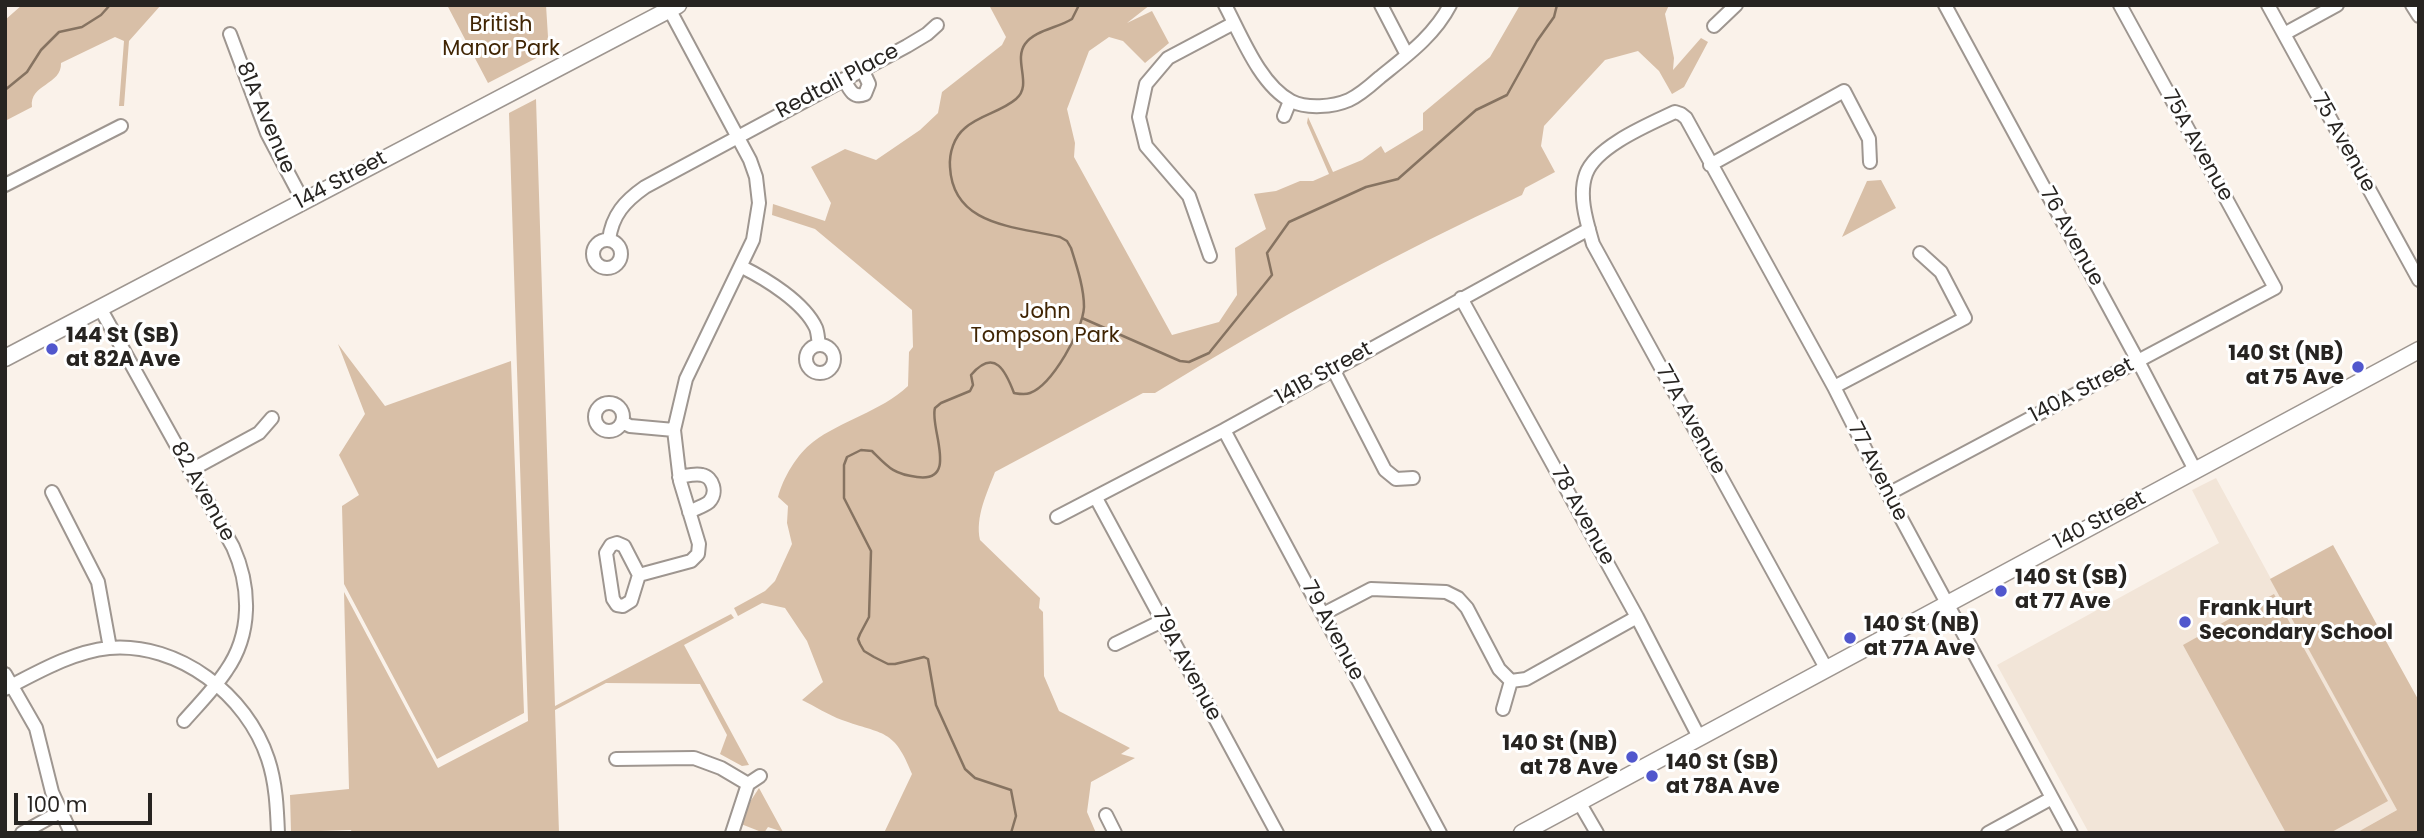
<!DOCTYPE html>
<style>
body{margin:0}
#map{position:relative;width:2424px;height:838px;overflow:hidden;background:#faf2ea;font-family:Poppins,sans-serif}
canvas{display:block}
.frame{position:absolute;inset:0;border:7px solid #272421;pointer-events:none}
.scale{position:absolute;left:14px;top:793px;width:138px;height:32px;box-sizing:border-box;border:4px solid #272421;border-top:0;padding-left:9px;font-size:21px;line-height:24px;white-space:nowrap;color:#272421;-webkit-text-stroke:5px #fff;paint-order:stroke}
</style>
<div id="map">
<canvas width="2424" height="838"></canvas>
<div class="frame"></div>
<div class="scale">100 m</div>
</div>
<script>
const context = document.querySelector('canvas').getContext('2d');
context.lineJoin = 'round';
function fillPath(path, color) {
  context.fillStyle = color;
  context.fill(path, 'evenodd');
}
function trace(path, color, width, dash) {
  context.strokeStyle = color;
  context.lineWidth = width;
  context.lineCap = dash ? 'butt' : 'round';
  context.setLineDash(dash || []);
  context.stroke(path);
}
function label(font, color, halo, rows, align = 'center') {
  context.font = font + ' Poppins,sans-serif';
  context.lineWidth = 6;
  context.setLineDash([]);
  context.textBaseline = 'middle';
  context.strokeStyle = halo;
  context.fillStyle = color;
  for (const [text, x, y, turn = 0] of rows) {
    context.save();
    context.translate(x, y);
    context.rotate((+turn || 0) * Math.PI / 180);
    context.textAlign = isNaN(turn) ? turn : align;
    if (halo) context.strokeText(text, 0, 0);
    context.fillText(text, 0, 0);
    context.restore();
  }
}
fillPath(new Path2D(`
 M2216 478 2397 810 2356 833H2089L1997 665 2219 543 2192 490Z`), '#f2e5d8');
fillPath(new Path2D(`
 M22 5H161L129 41 124 106H119L124 41 115 37 61 63C62 85 29 84 32 107L5 121V20Z
 M447 5H546L548 37 554 49 488 83Z
 M989 5H1150L1127 23 1152 11 1169 43 1145 63 1123 41 1109 37 1089 51 1067 109 1075 143 1074 157 1172 335 1219 322 1237 295 1235 248 1266 229 1254 194 1276 191 1300 181H1313L1329 174 1307 123 1308 117 1333 172 1362 160 1381 146 1385 153 1423 130V113L1490 57 1520 5H1669L1665 14 1674 58 1673 70 1701 38 1708 42 1684 87 1672 94 1659 71 1638 51 1605 60 1544 126 1541 146 1555 172 1525 188 1522 195C1396 253 1273 320 1155 393H1143L995 472C987 493 975 517 980 540L1040 598 1039 608 1043 612 1044 676 1059 711 1130 748 1121 754 1135 758 1091 782 1087 812 1096 833H884L912 774C894 728 883 735 842 720 828 715 815 706 802 700L823 682 807 641 785 608 762 603 738 616 734 608 765 591 775 581 792 544 787 523 788 506 778 497C783 478 797 454 813 442 842 420 880 412 908 386L909 352 913 347 912 310 815 229 772 215 773 204 825 221 831 203 811 167 845 149 876 160 920 130 938 113 942 92 1002 45 1006 37Z
 M536 99 555 706 731 614 734 618 684 645 749 765 742 766 720 754 727 735 700 684 606 683 555 710 559 833H352L351 830 291 832 290 795 349 789 344 592 438 768 528 721 509 113Z
 M1881 180 1896 208 1842 237 1867 181Z
 M338 344 385 406 511 361 524 713 437 759 344 584 342 506 359 495 339 455 365 414Z
 M2333 545 2419 701V833H2356L2397 810 2270 579Z
 M2274 594 2388 801 2330 833H2286L2183 645Z
 M759 788 783 832 768 827 764 833 741 824 748 805Z`), '#d8bfa7');
trace(new Path2D(`
 M5 90 27 72 41 50 59 32 82 27 101 15 110 5
 M1082 318 1180 361 1189 362 1209 353 1272 275 1267 253 1289 222 1366 187 1398 179 1476 110 1507 95 1537 41 1554 17 1557 5
 M1011 833 1016 816 1011 790 975 778 965 769 936 705 928 659 924 657 895 664H888L874 657 864 651 860 644 858 639 860 634 869 617 871 551 844 498V465L847 457 861 450 872 451C888 467 893 474 917 477 960 483 929 427 935 408L941 403 970 391 973 385 971 375C995 347 1006 372 1014 393 1020 394 1025 395 1030 393 1052 385 1083 330 1084 307 1084 288 1077 267 1071 248L1067 241 1060 237C1014 226 953 226 950 167 949 153 954 137 965 128 979 115 1001 112 1016 99 1033 85 1013 61 1025 44 1035 30 1058 28 1072 19L1079 5`), '#867361', 2.5);
const minor = new Path2D(`
 M1225 5C1241 35 1260 85 1291 101 1307 109 1333 107 1349 100 1360 95 1370 86 1379 78 1406 56 1434 36 1450 5
 M1381 5 1407 55
 M1945 5 2138 361 2195 470
 M2268 5 2419 280
 M2412 5 2419 16
 M1714 26 1736 5
 M230 34 267 133 303 201
 M2284 34 2337 5
 M844 79C849 89 853 99 865 94L869 84 862 69
 M1284 116 1290 101
 M1710 165 1844 91 1869 139 1870 162
 M5 185 121 126
 M593 254a14 14 0 1 1 28 0a14 14 0 1 1-28 0Z
 M609 240C612 215 625 201 645 187L907 46 927 34 937 25
 M1210 256 1189 196 1146 146 1139 117 1146 84 1168 58 1234 23
 M742 267C766 279 804 302 816 328 818 333 818 340 819 345
 M1461 298 1637 617 1699 737
 M100 308 233 547C251 587 252 634 226 671 214 689 198 705 184 721
 M806 359a14 14 0 1 1 28 0a14 14 0 1 1-28 0Z
 M1333 369 1385 470 1396 479 1413 478
 M1834 387 1965 318 1941 272 1920 253
 M595 417a14 14 0 1 1 28 0a14 14 0 1 1-28 0Z
 M622 422 630 426 674 430
 M1224 430 1440 833
 M191 470 259 433 272 418
 M679 477C686 476 695 473 702 475 713 477 718 493 709 502 704 506 695 509 689 512
 M52 492 98 582 110 648
 M1888 494 2275 288 2120 5
 M1096 498 1277 833
 M1057 517 1224 430 1589 229
 M617 543 624 546 639 575 631 601 623 606 617 605 613 599 606 553 611 545Z
 M639 575 691 561 698 554 699 544 680 481 674 430 686 379 753 240 759 203 756 177 750 160 667 5
 M1323 614 1371 589 1446 592 1458 598 1467 608 1499 669 1511 681 1526 679 1637 617
 M1115 644 1162 621
 M1826 668 1593 244C1587 223 1578 196 1586 174 1596 146 1650 124 1675 112L1681 114 1686 118 1834 387 1888 494 2071 833
 M5 674 36 728 52 792 71 833
 M5 689C38 672 72 652 109 648 179 642 247 695 268 759 276 783 277 808 278 833
 M1503 709 1511 681
 M616 759 694 758 721 768 748 784
 M1579 802 1597 833
 M1106 815 1115 833
 M22 833 60 812
 M732 833 748 784 760 776
 M1988 833 2052 798`);
const major = new Path2D(`
 M5 358 678 5
 M1522 833 2419 350`);
trace(minor, '#9e9690', 16);
trace(major, '#9e9690', 19);
trace(minor, '#fff', 12);
trace(major, '#fff', 16);
for (const [x, y, r, color] of [
 [52,349,7,"#5157cd"],
 [2358,367,7,"#5157cd"],
 [2001,591,7,"#5157cd"],
 [2185,622,7,"#5157cd"],
 [1850,638,7,"#5157cd"],
 [1632,757,7,"#5157cd"],
 [1652,776,7,"#5157cd"]
]) {
  const dot = new Path2D();
  dot.arc(x, y, r, 0, 2 * Math.PI);
  context.fillStyle = color;
  context.fill(dot);
  trace(dot, '#fff', 2.5);
}
label('21px', '#402504', '#fff', [
 ["British",501,26],
 ["Manor Park",501,50],
 ["John",1045,313],
 ["Tompson Park",1045,337]
]);
label('21px', '#272421', '#fff', [
 ["Redtail Place",838,82,-28],
 ["81A Avenue",265,118,67],
 ["75 Avenue",2343,143,61],
 ["75A Avenue",2197,146,61],
 ["144 Street",341,181,-28],
 ["76 Avenue",2071,237,61],
 ["141B Street",1324,374,-29],
 ["140A Street",2082,391,-28],
 ["77A Avenue",1690,420,61],
 ["77 Avenue",1877,472,63],
 ["82 Avenue",202,492,61],
 ["78 Avenue",1582,516,61],
 ["140 Street",2100,521,-28],
 ["79 Avenue",1332,631,62],
 ["79A Avenue",1186,665,62]
]);
label('bold 21px', '#272421', '#fff', [
 ["144 St (SB)",66,337],
 ["at 82A Ave",66,361],
 ["140 St (NB)",2344,355,"right"],
 ["at 75 Ave",2344,379,"right"],
 ["140 St (SB)",2015,579],
 ["at 77 Ave",2015,603],
 ["Frank Hurt",2199,610],
 ["Secondary School",2199,634],
 ["140 St (NB)",1864,626],
 ["at 77A Ave",1864,650],
 ["140 St (NB)",1618,745,"right"],
 ["at 78 Ave",1618,769,"right"],
 ["140 St (SB)",1666,764],
 ["at 78A Ave",1666,788]
], 'left');
</script>
